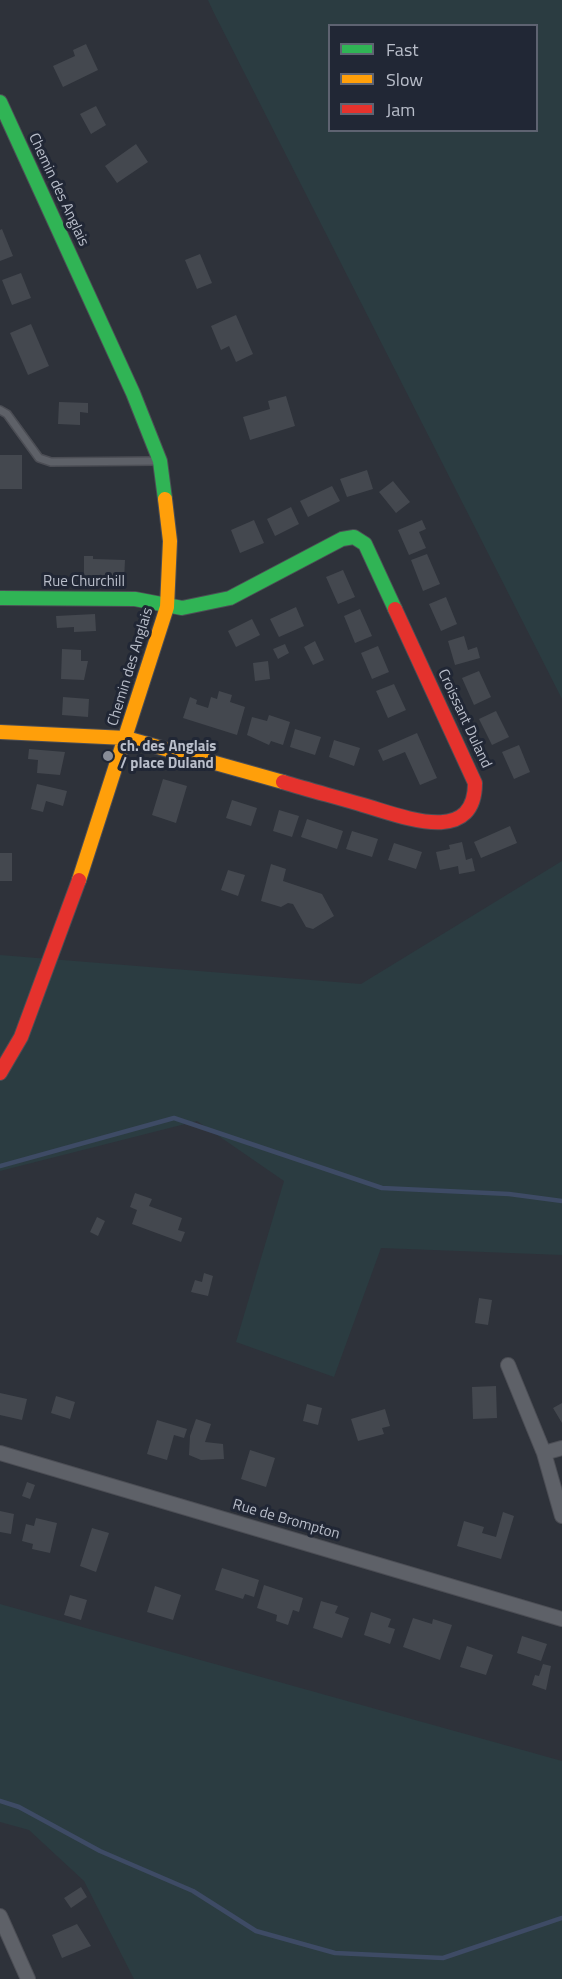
<!DOCTYPE html>
<style>
body{margin:0}
#map{position:relative;width:562px;height:1979px;overflow:hidden;background:#2e323a;font-family:"Titillium Web",sans-serif}
canvas{display:block}
.legend{position:absolute;left:328px;top:24px;width:210px;height:108px;box-sizing:border-box;background:#212735;border:2px solid #5e6371;margin:0;padding:8px 10px;list-style:none;font-size:18px;color:#b9beca}
.legend li{display:flex;align-items:center;gap:12px;height:30px}
.legend b{width:30px;border:2px solid #5e6371}
</style>
<div id="map">
<canvas width="562" height="1979"></canvas>
<ul class="legend">
<li><b style="height:8px;background:#30b455"></b>Fast</li>
<li><b style="height:8px;background:#ff9f0a"></b>Slow</li>
<li><b style="height:8px;background:#e5322d"></b>Jam</li>
</ul>
</div>
<script>
const context = document.querySelector('canvas').getContext('2d');
context.lineJoin = 'round';
function fillPath(path, color) {
  context.fillStyle = color;
  context.fill(path, 'evenodd');
}
function trace(path, color, width, dash) {
  context.strokeStyle = color;
  context.lineWidth = width;
  context.lineCap = dash ? 'butt' : 'round';
  context.setLineDash(dash || []);
  context.stroke(path);
}
function label(font, color, halo, rows, align = 'center') {
  context.font = font + ' "Titillium Web",sans-serif';
  context.lineWidth = 6;
  context.setLineDash([]);
  context.textBaseline = 'middle';
  context.strokeStyle = halo;
  context.fillStyle = color;
  for (const [text, x, y, turn = 0] of rows) {
    context.save();
    context.translate(x, y);
    context.rotate((+turn || 0) * Math.PI / 180);
    context.textAlign = isNaN(turn) ? turn : align;
    if (halo) context.strokeText(text, 0, 0);
    context.fillText(text, 0, 0);
    context.restore();
  }
}
fillPath(new Path2D(`
 M208 0H562V699L213 11ZM330 26H536V130H330Z
 M562 861V1255L381 1248 334 1377 236 1342 284 1181 197 1121 0 1171V955L361 984Z
 M0 1604 562 1761V1979H134L84 1881 29 1830 0 1822Z`), '#2b3c41');
trace(new Path2D(`
 M0 1166 174 1118 382 1188 509 1194 562 1201
 M0 1801 19 1807 100 1851 193 1891 256 1931 335 1953 443 1958 562 1918`), '#3e4b65', 4.5);
fillPath(new Path2D(`
 M86 44 98 70 63 87 53 66 75 56 73 50Z
 M96 106 106 125 91 134 80 114Z
 M136 144 148 162 117 183 105 166Z
 M2 229 13 256 0 261V230Z
 M200 254 212 283 197 289 185 260Z
 M21 273 31 298 12 305 2 280Z
 M236 315 253 354 236 362 229 346 221 350 211 326Z
 M31 324 49 366 28 375 10 333Z
 M286 396 295 426 250 440 243 417 270 409 268 401Z
 M59 402 88 403V413L80 412V425L58 424Z
 M0 455H22V489H0Z
 M367 470 373 489 347 497 340 479Z
 M393 481 410 502 396 513 379 492Z
 M332 486 340 501 308 517 300 501Z
 M291 507 299 524 275 536 267 519Z
 M254 520 264 543 240 553 231 530Z
 M422 520 426 529 419 532 426 548 409 555 398 530Z
 M427 554 440 584 423 591 411 560Z
 M84 556H93V559L125 560 124 581 84 580Z
 M343 570 355 597 338 604 326 577Z
 M446 597 457 624 441 631 429 604Z
 M296 607 304 626 279 637 270 619Z
 M360 609 372 636 355 643 344 616Z
 M95 614 96 631 74 632V627L57 628 56 616Z
 M252 619 260 635 236 647 228 631Z
 M464 636 468 650 477 647 480 658 455 665 448 641Z
 M315 641 324 660 313 665 304 647Z
 M285 644 289 653 278 659 273 649Z
 M378 646 389 672 372 679 361 653Z
 M62 649 81 650V661H88L84 680 61 679Z
 M268 661 270 679 255 681 253 663Z
 M479 671 491 697 474 705 462 678Z
 M394 684 406 710 388 718 376 691Z
 M219 691 232 695 230 702 245 707 237 735 183 718 190 697 197 700 196 704 208 708 211 697 217 699Z
 M63 697 89 699 88 717 62 715Z
 M496 711 509 737 492 745 479 719Z
 M269 715 290 722 283 745 271 741 269 745 247 735 252 717 267 721Z
 M295 729 321 737 315 755 290 747Z
 M417 733 437 778 420 785 405 752 383 761 378 750Z
 M334 740 360 748 354 766 329 757Z
 M519 745 530 772 514 779 502 752Z
 M29 749 65 752 60 775 37 773 38 760 28 759Z
 M163 779 187 786 176 823 152 815Z
 M37 784 67 791 63 806 46 801 43 812 31 809Z
 M232 800 257 808 251 826 226 818Z
 M279 810 299 816 292 837 273 831Z
 M307 819 343 831 337 849 301 837Z
 M510 826 517 843 481 858 474 842Z
 M352 831 378 839 372 857 346 849Z
 M462 842 466 860 472 858 475 871 459 874 458 866 440 870 436 852 450 849 449 845Z
 M394 843 422 852 416 869 388 860Z
 M0 853H12V881H0Z
 M271 864 286 869 283 881 322 894 334 916 313 929 306 927 293 904 288 903 281 907 261 901Z
 M228 870 245 875 238 896 221 890Z
 M135 1193 152 1199 149 1206 182 1218 178 1230 185 1232 181 1242 132 1224 137 1210 130 1207Z
 M97 1217 105 1221 98 1236 90 1232Z
 M204 1273 213 1276 208 1296 191 1292 195 1280 202 1282Z
 M479 1298 492 1300 488 1325 475 1323Z
 M496 1386 497 1418 473 1419 472 1387Z
 M0 1393 27 1399 22 1420 0 1415Z
 M56 1396 75 1402 70 1419 51 1413Z
 M562 1403V1423L553 1408Z
 M307 1404 322 1408 318 1425 303 1421Z
 M385 1409 390 1426 382 1428 384 1434 358 1441 351 1419Z
 M196 1419 211 1424 205 1442 223 1444 224 1459 201 1460 189 1455 190 1436Z
 M157 1420 187 1429 184 1438 174 1435 167 1460 147 1454Z
 M250 1450 275 1458 266 1487 241 1479Z
 M27 1482 35 1485 30 1499 22 1496Z
 M0 1511 14 1514 11 1534 0 1532Z
 M503 1512 514 1516 501 1559 457 1546 464 1521 484 1527 482 1533 496 1537Z
 M36 1518 57 1523 50 1553 32 1549 33 1544 22 1541 26 1524 34 1526Z
 M92 1528 109 1533 96 1572 80 1566Z
 M222 1568 259 1580 254 1597 245 1594 243 1599 215 1590Z
 M264 1585 303 1598 299 1612 293 1610 288 1625 276 1621 277 1615 257 1608Z
 M155 1586 181 1595 173 1620 147 1612Z
 M70 1595 87 1600 81 1620 64 1615Z
 M321 1601 338 1606 335 1613 349 1618 342 1638 313 1628Z
 M371 1612 391 1619 388 1627 395 1629 390 1644 364 1635Z
 M413 1618 432 1624 433 1619 452 1625 440 1660 403 1647Z
 M522 1636 547 1644 541 1661 517 1653Z
 M467 1646 493 1655 486 1675 460 1667Z
 M543 1664 551 1666 546 1690 532 1685 535 1675 539 1676Z
 M81 1887 87 1897 71 1908 64 1898Z
 M77 1924 91 1946 62 1958 52 1935Z`), '#44484f');
const lane = new Path2D(`
 M0 410 7 414 39 458 51 462 157 461`);
const street = new Path2D(`
 M508 1365 544 1453 562 1516
 M0 1453 562 1619
 M544 1453 562 1448
 M0 1916 28 1979`);
const fast = new Path2D(`
 M0 102 133 393 160 461 165 499
 M0 598 135 599 182 608 230 598 342 539 354 537 365 544 395 609`);
const slow = new Path2D(`
 M0 732 126 738 283 782
 M79 880 167 607 170 541 165 499`);
const jam = new Path2D(`
 M283 782C309 790 336 797 363 805 399 815 475 848 475 783L395 609
 M0 1073 21 1037 79 880`);
trace(lane, '#4c4e55', 10);
trace(street, '#4c4e55', 16);
trace(fast, '#4c4e55', 16);
trace(slow, '#4c4e55', 16);
trace(jam, '#4c4e55', 16);
trace(lane, '#5e6168', 7);
trace(street, '#5e6168', 14);
trace(fast, '#30b455', 14);
trace(slow, '#ff9f0a', 14);
trace(jam, '#e5322d', 14);
for (const [x, y, r, color] of [
 [108,756,6,"#888d98"]
]) {
  const dot = new Path2D();
  dot.arc(x, y, r, 0, 2 * Math.PI);
  context.fillStyle = color;
  context.fill(dot);
  trace(dot, '#212735', 2);
}
label('15px', '#b9beca', '#212735', [
 ["Chemin des Anglais",58,190,65],
 ["Rue Churchill",84,582],
 ["Chemin des Anglais",131,667,-73],
 ["Croissant Duland",464,719,65],
 ["Rue de Brompton",286,1520,16]
]);
label('bold 15px', '#b9beca', '#212735', [
 ["ch. des Anglais",120,747],
 ["/ place Duland",120,764]
], 'left');
</script>
